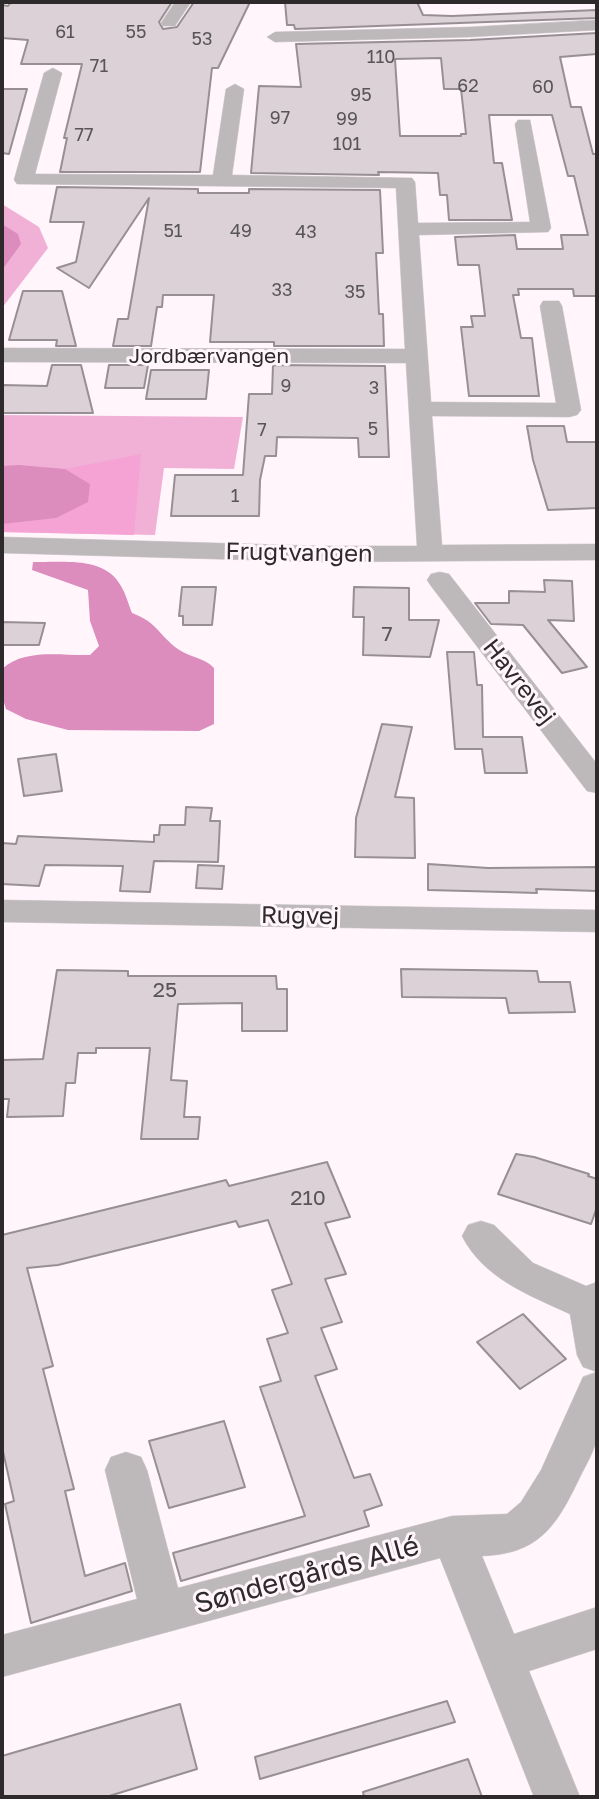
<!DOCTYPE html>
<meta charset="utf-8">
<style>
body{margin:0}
#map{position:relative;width:599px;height:1799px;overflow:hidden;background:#fff5fa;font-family:"Golos Text",sans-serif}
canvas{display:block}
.frame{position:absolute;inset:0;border:4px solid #2e2a2c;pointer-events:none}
</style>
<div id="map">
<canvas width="599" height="1799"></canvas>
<div class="frame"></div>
</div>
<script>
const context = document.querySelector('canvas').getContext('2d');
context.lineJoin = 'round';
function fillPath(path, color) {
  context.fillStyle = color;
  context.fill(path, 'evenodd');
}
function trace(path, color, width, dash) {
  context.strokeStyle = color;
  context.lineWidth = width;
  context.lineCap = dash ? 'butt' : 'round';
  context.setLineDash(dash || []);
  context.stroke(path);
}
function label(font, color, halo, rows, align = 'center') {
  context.font = font + ' "Golos Text",sans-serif';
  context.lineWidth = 6;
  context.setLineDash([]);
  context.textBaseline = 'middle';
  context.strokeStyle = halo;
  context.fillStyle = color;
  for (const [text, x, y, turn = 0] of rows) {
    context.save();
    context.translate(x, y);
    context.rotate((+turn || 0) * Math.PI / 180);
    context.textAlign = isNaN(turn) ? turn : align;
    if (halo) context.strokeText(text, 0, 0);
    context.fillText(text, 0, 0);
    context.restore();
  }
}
fillPath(new Path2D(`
 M2 204 39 227 48 248 2 308Z
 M2 415 243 417 234 469 164 468 155 535 2 532Z`), '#f1b1d6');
fillPath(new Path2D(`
 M141 454 134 535 2 532V524L56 518 90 484 65 469Z`), '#f5a3d4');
fillPath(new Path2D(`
 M2 224 18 234 21 244 2 270Z
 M19 465 65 469 90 484 88 502 56 518 2 524V466Z
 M33 562C60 563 102 556 119 583 125 591 128 603 132 613 156 622 157 632 175 647 187 657 204 657 214 668V724L199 731 68 730 26 719 6 709 2 696V669C25 648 61 656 90 655L99 646 90 621 88 590 32 570Z`), '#dc8cbd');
const building = new Path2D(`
 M11 2H172L159 22 163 29 177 27 194 2H250L218 68H212L200 172H60L67 138H64L82 64H21L28 40 2 38V5L8 6Z
 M285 2H417L423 15 452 16 597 10V18L295 29 294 25H287Z
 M597 33V54L560 57 571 107H581L593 154H597V296H574L573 289H518L519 295H513L521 338H532L539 396H469L461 327H473L471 316H485L479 265H458L455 237 515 235 517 249H563L561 235H588L574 176H568L552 115H489L494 163H502L512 220H449L447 195H440L438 173 378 172 379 175 251 173 259 86 301 87 296 44 470 40ZM441 58 444 89H461L466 134H461V136H400L395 59Z
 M2 89H27L9 154 2 153Z
 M57 187 198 189V193H249V189L380 190 383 253H376L379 314H383L384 346H274V342H210L214 295H163L162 307H157L151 346H113L118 319H128L149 198 89 288 57 268 76 262 84 222H50Z
 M23 291H62L76 346H56L57 340H9Z
 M52 365H81L93 413H2V385L47 386Z
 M109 365H148L144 388H105Z
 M273 365 385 366 389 457H359L358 438 277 437 276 456H265L260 480 259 516H171L175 475H243L249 394H272Z
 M151 370H209L206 399H146Z
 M527 426H564L567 442H597V508L548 510 533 460Z
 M544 580 572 581 574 621 548 620 587 667 562 673 523 625 491 624 475 603H509V591L545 592Z
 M182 587H216L212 625H183V616H179Z
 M354 587 409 588V620H439L430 657 363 655 364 617H353Z
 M2 622 45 623 39 645H2Z
 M447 652H474L477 685H482L483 737H522L527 773H485L482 749H455Z
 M382 724 412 727 395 797 414 798 415 858 355 857 356 818Z
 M56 754 62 791 24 796 18 759Z
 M186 807 212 808 210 821H220L218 862 154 861 150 892 120 891 123 866 45 865 39 886 2 884V843L16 844 18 836 154 842V835H159L160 825H185Z
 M428 864 488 868 597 867V891L536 889 537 893 504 892 428 890Z
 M198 865 224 866 222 889 196 888Z
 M401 969 537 971 539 982H570L575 1012 509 1013 506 998 402 997Z
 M57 970 128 971V976H276L277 989H287V1031H242V1003L178 1004 171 1080 187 1081 184 1117H200L198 1139H141L150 1048H96V1053H78L75 1083H66L63 1116 7 1117 9 1099H2V1060L43 1059Z
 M516 1154 534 1157 589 1174 588 1176 597 1179V1207L591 1224 498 1194Z
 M327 1162 350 1217 325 1223 346 1274 325 1279 342 1322 321 1328 337 1369 315 1376 354 1478 370 1474 382 1505 364 1511 369 1526 181 1581 173 1553 305 1516 260 1387 281 1381 267 1339 288 1333 272 1290 292 1284 268 1220 239 1227 236 1221 58 1265 27 1268 53 1366 43 1369 74 1489 65 1491 85 1576 125 1563 132 1591 31 1623 5 1504 14 1501 2 1447V1235L226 1180 229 1186Z
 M523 1314 566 1359 520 1389 477 1342Z
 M224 1421 245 1487 169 1508 149 1441Z
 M447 1701 455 1722 260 1779 255 1757Z
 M180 1704 197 1769 106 1797H2V1756Z
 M468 1759 482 1797H364L363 1792Z`);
fillPath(building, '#dbd1d7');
trace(building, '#988f94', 2);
const minor = new Path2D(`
 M175 2H191L175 26H163L161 23Z
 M597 20V30L470 37 275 42 267 37 275 32 470 27Z
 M53 68 62 73 35 174 213 175 226 89 235 84 244 89 232 175 412 178 415 182 418 223 530 222 515 124 518 120H530L551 228 548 232 419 235 431 402 556 403 540 306 543 301H559L562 306 581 410 577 415 569 417 432 416 442 545 597 544V560L322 562 2 553V537L322 546H417L406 363 2 362V348L405 349 396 188 17 184 14 180 44 73Z
 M440 572 449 574 597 764V793L587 791 431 586 427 580 431 574Z
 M2 900 597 910V932L2 922Z
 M481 1221 494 1225 533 1263 586 1286 597 1282V1372L583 1367 577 1355 570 1314C529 1295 484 1279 462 1236L468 1225Z
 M597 1372C598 1392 599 1417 597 1437 595 1450 586 1465 580 1477 557 1525 540 1554 482 1556L514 1634 597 1607V1649L529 1671 580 1797H534L440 1558 2 1677V1635L137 1599 105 1470 111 1457 126 1452 141 1457 147 1470 178 1588 452 1516 507 1514 521 1502 541 1470 583 1377Z`);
trace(minor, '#d9d0d5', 1);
fillPath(minor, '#bdb9bb');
label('18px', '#595457', null, [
 ["61",65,32],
 ["55",136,32],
 ["53",202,39],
 ["110",381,57],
 ["71",99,66],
 ["62",468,86],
 ["60",543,87],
 ["95",361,95],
 ["97",280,118],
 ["99",347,119],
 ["77",84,135],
 ["101",347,144],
 ["51",173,231],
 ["49",241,231],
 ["43",306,232],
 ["33",282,290],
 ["35",355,292],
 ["9",286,386],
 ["3",374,388],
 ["5",373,429],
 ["7",262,430],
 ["1",235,496]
]);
label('21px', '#2e2a2c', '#fff5fa', [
 ["Jordbærvangen",209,356]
]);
label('21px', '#595457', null, [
 ["7",387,634],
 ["25",165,990],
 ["210",308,1198]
]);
label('24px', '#2e2a2c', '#fff5fa', [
 ["Frugtvangen",299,553,1],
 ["Havrevej",519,682,52],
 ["Rugvej",300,916,1]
]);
label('28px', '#2e2a2c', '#fff5fa', [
 ["Søndergårds Allé",307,1575,-15]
]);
</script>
